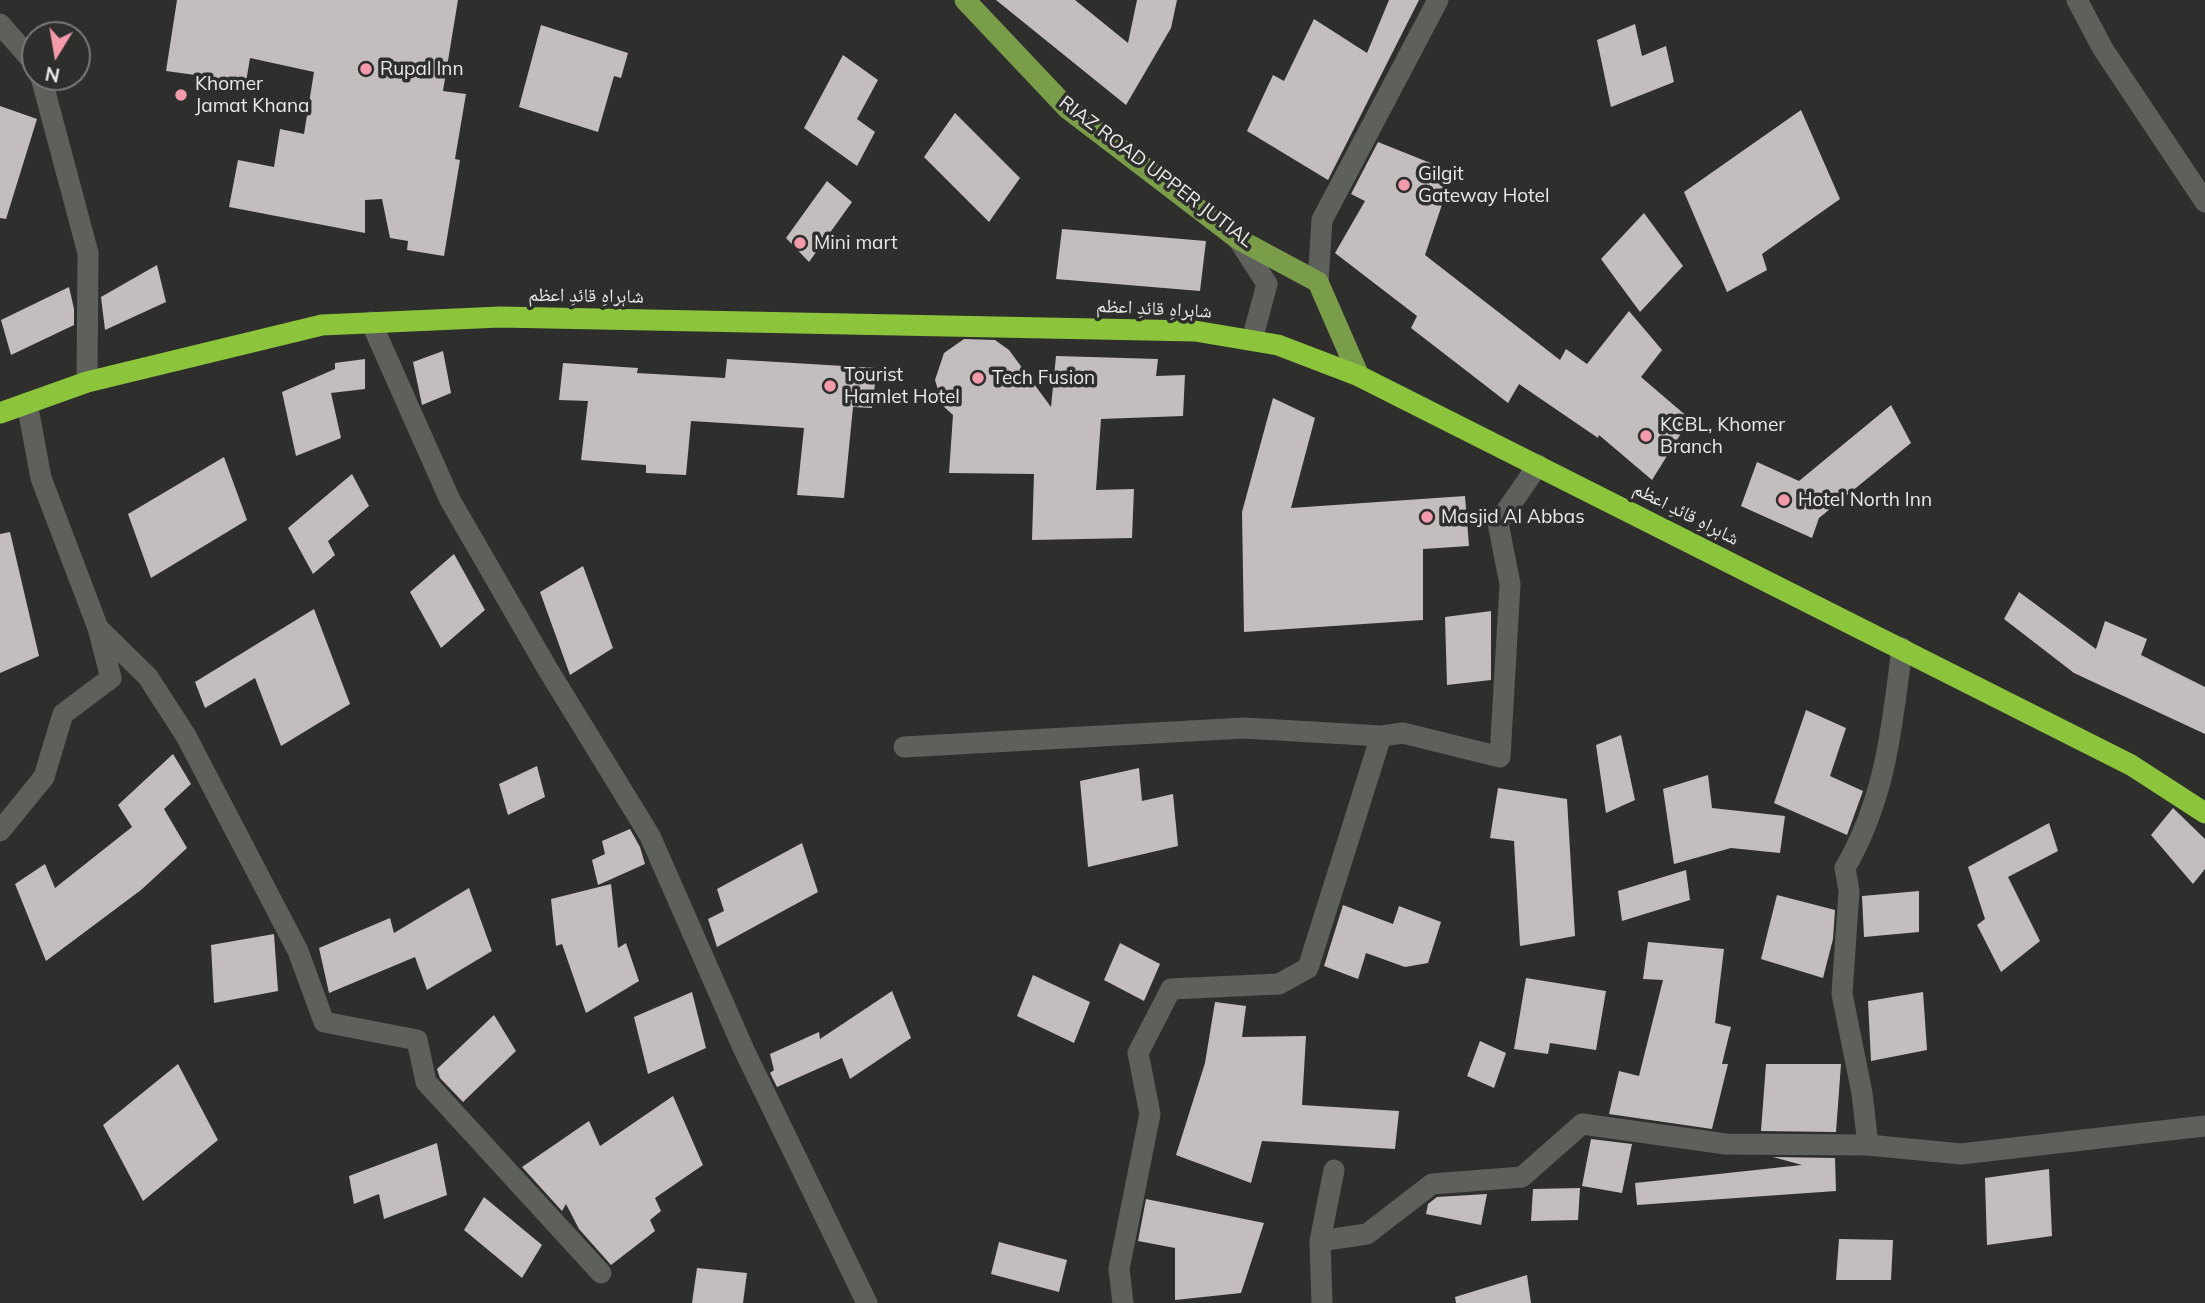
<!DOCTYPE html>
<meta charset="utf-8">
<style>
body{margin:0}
#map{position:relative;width:2205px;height:1303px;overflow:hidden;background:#2e2f2c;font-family:Mulish,sans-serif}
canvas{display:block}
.north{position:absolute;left:21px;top:21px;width:70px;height:70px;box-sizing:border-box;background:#2e2f2c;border:2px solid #797a77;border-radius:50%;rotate:191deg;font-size:19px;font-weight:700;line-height:28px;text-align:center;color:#e9eae8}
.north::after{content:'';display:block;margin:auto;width:24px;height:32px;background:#f39aab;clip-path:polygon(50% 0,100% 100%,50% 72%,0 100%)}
</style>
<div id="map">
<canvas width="2205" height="1303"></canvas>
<div class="north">N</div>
</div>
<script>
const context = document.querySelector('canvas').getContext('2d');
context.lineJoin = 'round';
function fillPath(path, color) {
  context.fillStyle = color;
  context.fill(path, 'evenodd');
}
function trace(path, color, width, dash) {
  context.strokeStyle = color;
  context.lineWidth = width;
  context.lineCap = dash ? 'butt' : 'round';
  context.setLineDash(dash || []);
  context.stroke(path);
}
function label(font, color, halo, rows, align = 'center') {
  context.font = font + ' Mulish,"Noto Naskh Arabic",sans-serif';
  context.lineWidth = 7;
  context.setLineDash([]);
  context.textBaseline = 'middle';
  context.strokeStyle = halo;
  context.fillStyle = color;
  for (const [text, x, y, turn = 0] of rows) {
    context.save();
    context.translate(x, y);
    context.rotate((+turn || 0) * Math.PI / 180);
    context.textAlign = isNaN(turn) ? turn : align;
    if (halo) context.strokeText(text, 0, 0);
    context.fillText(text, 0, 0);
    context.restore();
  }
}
fillPath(new Path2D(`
 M177 0H458L443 91 466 94 455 159 460 160 444 256 407 250 408 241 390 238 382 199 365 200V233L229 207 238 160 274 167 280 129 304 134 314 72 250 58 246 82 166 71Z
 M996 0H1075L1128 43 1137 0H1177L1171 28 1126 105Z
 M1389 0H1419L1328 180 1247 131 1273 75 1284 81 1314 19 1367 53Z
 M1635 24 1642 56 1666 46 1674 82 1611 107 1597 40Z
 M541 25 628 53 621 78 614 76 598 132 519 107Z
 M843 55 878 80 857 119 875 132 857 166 804 128Z
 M0 106 37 119 6 219 0 218Z
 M1801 110 1840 199 1762 254 1767 270 1727 292 1684 192Z
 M955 113 1020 178 989 222 924 157Z
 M1378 142 1453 172 1425 255 1560 360 1566 349 1587 364 1629 311 1662 350 1641 377 1690 419 1652 480 1599 435 1598 438 1519 384 1508 403 1411 328 1417 316 1335 253 1365 201 1351 194Z
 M827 181 852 202 809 262 786 238Z
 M1644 213 1683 266 1640 312 1601 259Z
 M1062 229 1206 241 1200 291 1056 279Z
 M157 265 166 302 105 330 101 297Z
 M69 287 74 309V325L11 355 1 320Z
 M964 339 995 340 1009 350 1051 407 1056 356 1158 359 1156 376 1185 375 1183 416 1101 419 1096 490 1134 489 1132 538 1032 540 1034 474 949 473 953 415 943 406 935 380 944 353Z
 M443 351 451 393 422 405 413 362Z
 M365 359V389L331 393 341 438 296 456 282 392 335 369V363Z
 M727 359 877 368 872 408 853 407 844 498 797 495 804 428 691 421 686 475 646 473V465L581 460 588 401 559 400 563 363 638 368 637 373 725 378Z
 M1273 398 1315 418 1291 508 1465 496 1469 546 1423 549V620L1244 632 1242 512Z
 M1891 405 1911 443 1819 518 1812 538 1741 506 1757 462 1799 481Z
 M224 457 247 520 151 578 128 514Z
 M352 474 369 506 328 541 335 555 313 574 288 528Z
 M10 532 39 656 0 673V534Z
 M454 554 485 610 441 648 410 592Z
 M583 566 613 648 570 675 540 592Z
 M2019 592 2096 649 2105 621 2147 639 2141 655 2205 687V734L2074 673 2004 619Z
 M314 609 350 704 281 746 255 678 205 708 195 682Z
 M1491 611V680L1447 685 1445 617Z
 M1806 710 1846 728 1830 776 1863 791 1847 835 1774 803Z
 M1621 735 1635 800 1606 813 1596 745Z
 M173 754 191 784 164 809 187 848 141 890 46 961 15 884 45 864 55 888 132 827 118 805Z
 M537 766 545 797 508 815 499 784Z
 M1139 768 1142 801 1173 794 1178 846 1088 867 1080 781Z
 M1708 775 1712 808 1785 816 1780 853 1731 848 1674 864 1663 789Z
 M1498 788 1567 799 1575 936 1520 946 1514 841 1490 838Z
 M2173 808 2205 839V869L2193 884 2151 835Z
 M2049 823 2058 851 2008 877 2040 941 2001 972 1977 925 1985 919 1968 867Z
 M630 829 640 847 645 864 598 885 592 860 605 854 602 841Z
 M802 843 818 892 717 947 708 919 724 911 717 889Z
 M1686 870 1690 900 1622 921 1618 891Z
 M611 884 618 948 626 943 639 981 586 1013 562 944 556 946 551 899Z
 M469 888 492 951 427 990 415 957 329 993 319 948 390 918 394 933Z
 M1919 891V932L1864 937 1862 896Z
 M1777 895 1835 910 1833 939 1823 978 1761 959Z
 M1343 905 1393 924 1399 906 1441 922 1428 963 1405 967 1366 953 1358 979 1324 966Z
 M274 934 278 991 214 1003 211 945Z
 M1648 942 1724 949 1715 1023 1731 1027 1722 1064H1728L1712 1129 1609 1114 1619 1071 1639 1076 1663 980 1643 979Z
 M1120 943 1160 964 1144 1001 1104 980Z
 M1033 975 1090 1002 1074 1043 1017 1016Z
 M1526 978 1606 991 1596 1050 1550 1043 1548 1054 1514 1049Z
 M892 991 911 1038 850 1079 842 1058 777 1087 770 1073 774 1070 770 1054 819 1032 820 1039Z
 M692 992 706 1048 648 1074 634 1017Z
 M1923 992 1927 1050 1871 1061 1868 1001Z
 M1215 1002 1246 1006 1242 1037 1306 1036 1302 1105 1399 1111 1395 1149 1262 1141 1251 1183 1176 1155 1205 1063Z
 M494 1015 516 1051 463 1102 440 1078 437 1069Z
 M1480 1041 1506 1053 1494 1088 1467 1076Z
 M178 1064 218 1140 143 1201 103 1125Z
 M1766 1064H1841L1836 1132 1761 1131Z
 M673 1096 703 1165 655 1198 661 1211 650 1220 655 1231 611 1265 579 1229 566 1204 562 1211 522 1167 589 1121 600 1146Z
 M1591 1139 1632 1144 1622 1193 1582 1186Z
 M437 1143 447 1195 384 1219 379 1194 354 1204 349 1176Z
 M1773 1157 1835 1158 1836 1191 1637 1205 1635 1183 1802 1165Z
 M2049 1169 2052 1236 1987 1245 1985 1178Z
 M1580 1188 1578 1220 1531 1221 1533 1189Z
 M1487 1194 1481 1225 1426 1214 1428 1204 1437 1197Z
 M484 1197 542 1245 522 1278 464 1230Z
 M1146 1199 1264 1223 1241 1293 1175 1300V1248L1138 1241Z
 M1839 1239 1893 1240 1891 1280H1836Z
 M999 1242 1067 1260 1059 1292 991 1274Z
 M697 1268 747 1273 743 1303H692Z
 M1527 1275 1531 1303H1456L1455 1297Z`), '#c3bdbe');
trace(new Path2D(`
 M2077 0 2103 49 2205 202
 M0 24 35 64
 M41 77 88 253 87 382
 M1238 239 1267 284 1252 340
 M1318 282 1322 220 1438 0
 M371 322 450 500 547 668 650 836 744 1050 867 1303
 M98 628 148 677 186 736 298 951 324 1022 417 1040 426 1082 601 1273
 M904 747 1244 728 1381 736
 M0 831 44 777 63 714 111 678 98 628 41 478 27 403
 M1868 1145 1862 1093 1842 994 1849 891 1845 868C1886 797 1892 727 1902 648
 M1320 1241 1334 1170
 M1123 1303 1119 1269 1150 1114 1138 1053 1171 989 1279 984 1308 968 1381 736 1403 733 1500 757 1510 584 1498 523 1538 465
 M1322 1303 1320 1241 1367 1234 1432 1184 1522 1177 1582 1124 1726 1144 1868 1145 1961 1154 2205 1126`), '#5e605c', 21);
trace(new Path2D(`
 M965 0 1068 109 1238 239 1318 282 1359 376`), '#7a9d49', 21);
trace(new Path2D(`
 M0 413 87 382 322 325 500 317 1195 331 1278 345 1359 376 2131 765 2205 813`), '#8cc53c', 21);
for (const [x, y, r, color] of [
 [366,69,7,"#f39aab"],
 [181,95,7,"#f39aab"],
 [1404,185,7,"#f39aab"],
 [800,243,7,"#f39aab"],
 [978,378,7,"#f39aab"],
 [830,386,7,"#f39aab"],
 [1646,436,7,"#f39aab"],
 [1784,500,7,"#f39aab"],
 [1427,517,7,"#f39aab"]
]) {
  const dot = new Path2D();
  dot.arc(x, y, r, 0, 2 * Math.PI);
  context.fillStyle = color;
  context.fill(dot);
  trace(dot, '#2e2f2c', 2.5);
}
label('19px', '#e9eae8', '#2e2f2c', [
 ["Rupal Inn",380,69],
 ["Khomer",195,84],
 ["Jamat Khana",195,106],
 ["Gilgit",1418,174],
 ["Gateway Hotel",1418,196],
 ["Mini mart",814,243],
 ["Tourist",844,375],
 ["Hamlet Hotel",844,397],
 ["Tech Fusion",992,378],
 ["KCBL, Khomer",1660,425],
 ["Branch",1660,447],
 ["Hotel North Inn",1798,500],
 ["Masjid Al Abbas",1441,517]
], 'left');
label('19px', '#e9eae8', '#2e2f2c', [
 ["RIAZ ROAD UPPER JUTIAL",1156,172,37],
 ["شاہراہِ قائدِ اعظم",586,296,1],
 ["شاہراہِ قائدِ اعظم",1154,309,3],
 ["شاہراہِ قائدِ اعظم",1686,514,27]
]);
</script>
